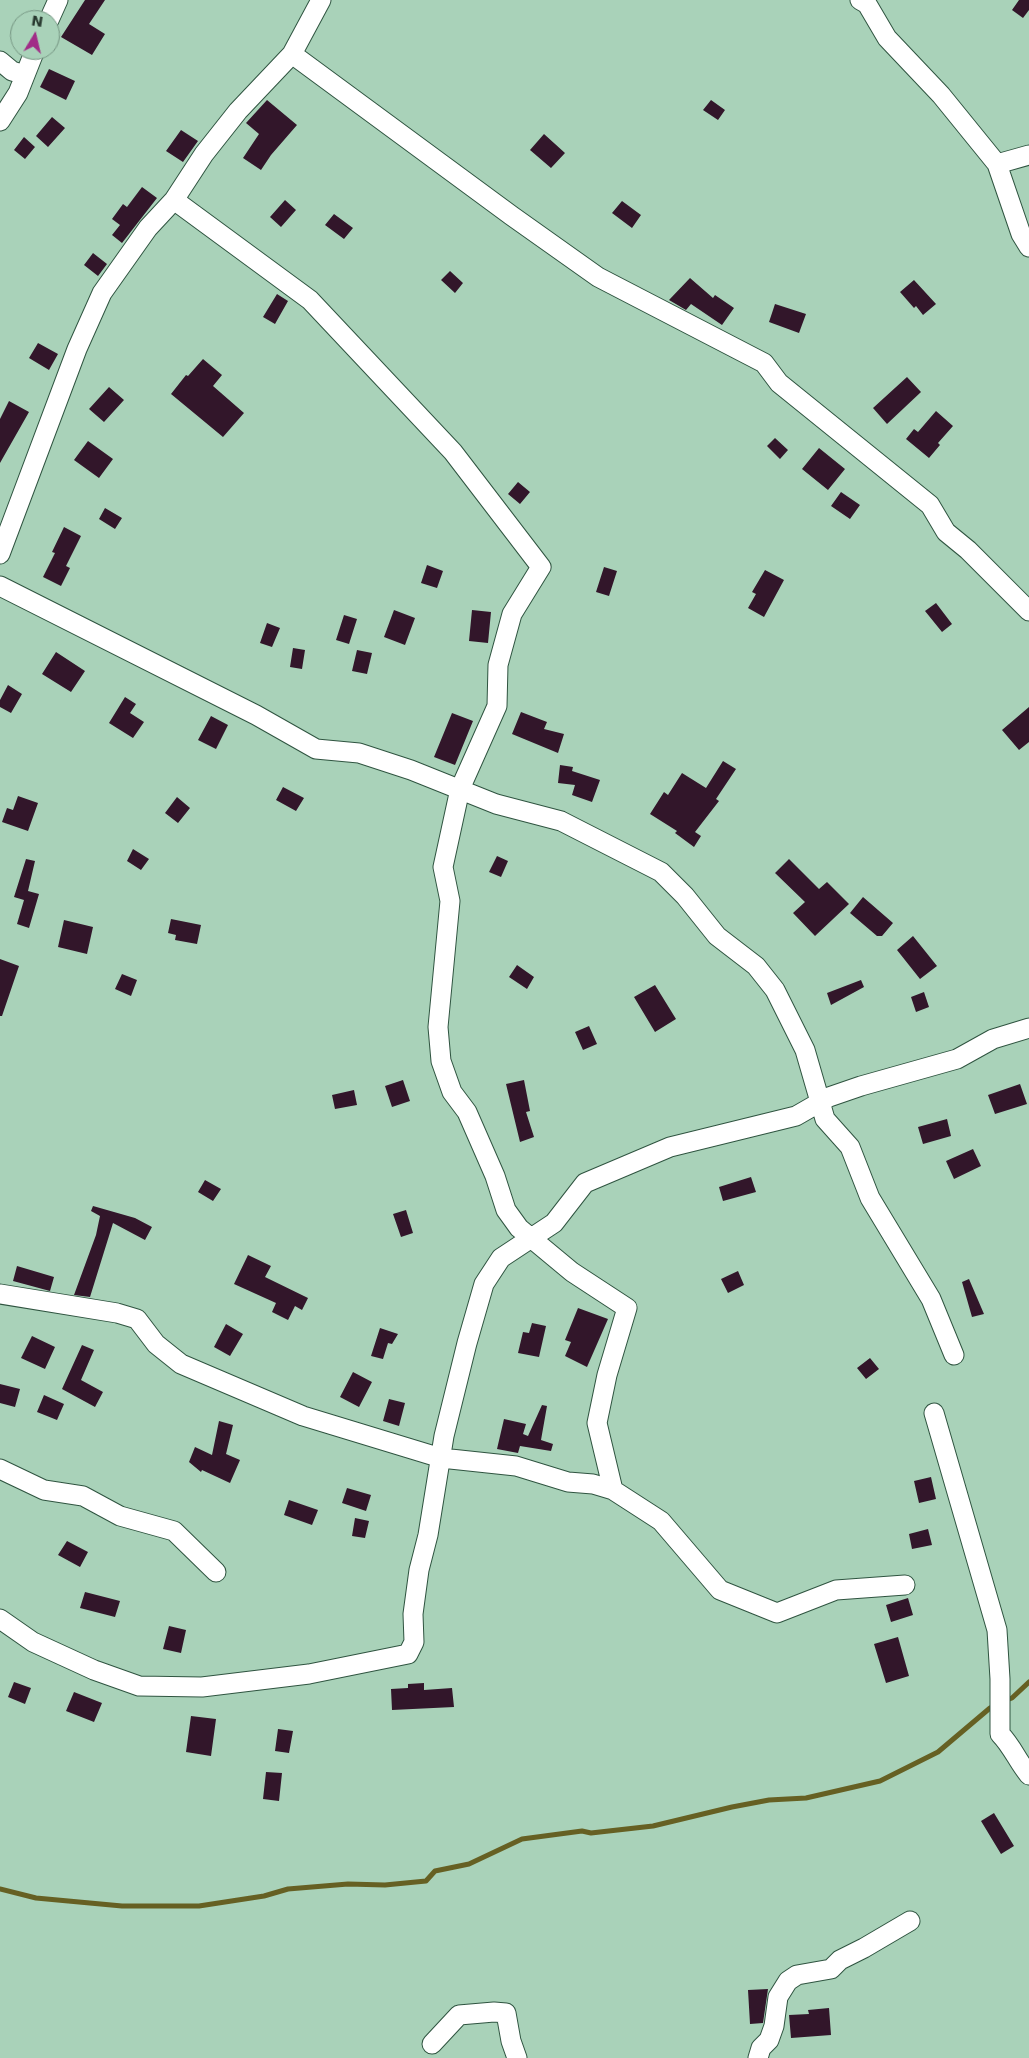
<!DOCTYPE html>
<style>
body{margin:0}
#map{position:relative;width:1029px;height:2058px;overflow:hidden;background:#a9d2b9;font-family:"DejaVu Sans",sans-serif}
canvas{display:block}
.north{position:absolute;left:10px;top:10px;width:50px;height:50px;box-sizing:border-box;background:#a9d2b9;border:1px solid #759582;border-radius:50%;rotate:9deg;font-size:14px;font-weight:700;line-height:20px;text-align:center;color:#28392f}
.north::after{content:'';display:block;margin:auto;width:18px;height:22px;background:#a12c87;clip-path:polygon(50% 0,100% 100%,50% 72%,0 100%)}
</style>
<div id="map">
<canvas width="1029" height="2058"></canvas>
<div class="north">N</div>
</div>
<script>
const context = document.querySelector('canvas').getContext('2d');
context.lineJoin = 'round';
function trace(path, color, width, dash) {
  context.strokeStyle = color;
  context.lineWidth = width;
  context.lineCap = dash ? 'butt' : 'round';
  context.setLineDash(dash || []);
  context.stroke(path);
}
function fillPath(path, color) {
  context.fillStyle = color;
  context.fill(path, 'evenodd');
}
trace(new Path2D(`
 M1004 1701 1012 1698 1029 1682
 M0 1889 36 1898 122 1906H199L264 1896 288 1889 348 1884 385 1885 426 1881 435 1871 469 1864 522 1839 582 1831 591 1833 653 1826 732 1807 769 1800 806 1798 880 1781 938 1752 990 1708 996 1705`), '#666023', 5);
fillPath(new Path2D(`
 M85 0H105L89 24 105 34 92 55 61 37Z
 M1019 0H1029V10L1023 18 1012 10Z
 M49 69 75 81 66 100 40 87Z
 M267 100 297 125 271 155 261 170 243 158 259 134 246 123Z
 M711 100 725 110 718 120 703 110Z
 M52 117 65 128 48 147 36 136Z
 M181 130 198 141 183 162 166 151Z
 M544 134 565 153 551 168 530 150Z
 M24 137 35 147 25 159 14 150Z
 M142 187 157 198 122 243 112 235 120 225 112 219 123 204 127 207Z
 M285 200 296 210 281 227 270 217Z
 M622 201 641 215 632 228 612 213Z
 M334 214 353 228 344 239 325 225Z
 M93 253 107 264 98 276 84 265Z
 M450 271 463 283 455 293 441 280Z
 M690 278 713 298 715 295 734 308 722 325 691 304 686 310 669 300Z
 M914 280 936 304 923 315 916 306 914 308 900 292Z
 M277 294 288 301 275 324 263 317Z
 M775 304 806 314 799 333 769 322Z
 M38 343 58 354 49 370 29 358Z
 M203 359 222 375 213 386 244 413 223 437 171 394 186 375 188 376Z
 M907 377 921 392 887 424 873 408Z
 M109 387 124 400 104 422 89 409Z
 M9 401 29 412 0 463V419Z
 M936 411 953 426 938 443 940 445 929 458 906 439 914 429 918 432Z
 M775 438 788 450 780 459 767 446Z
 M88 441 113 459 99 478 74 460Z
 M819 448 845 469 828 490 802 469Z
 M518 482 530 492 520 504 508 494Z
 M841 492 860 505 850 519 831 506Z
 M105 508 122 518 115 529 99 519Z
 M64 527 81 536 66 566 70 568 61 586 43 577 55 553 52 552Z
 M427 565 443 571 437 588 421 583Z
 M604 567 617 571 609 596 596 592Z
 M765 570 784 580 764 617 748 608 756 594 752 592Z
 M936 603 952 624 942 632 925 611Z
 M394 610 415 618 405 645 384 637Z
 M472 610 491 612 488 643 469 641Z
 M344 615 357 619 349 644 336 640Z
 M267 623 280 628 272 647 260 643Z
 M293 648 305 650 302 669 290 667Z
 M357 650 372 653 367 674 352 671Z
 M56 652 85 671 71 692 42 674Z
 M8 685 22 694 11 713 0 707V700Z
 M125 697 136 704 130 713 144 722 133 738 109 723Z
 M1029 707V742L1019 750 1002 730Z
 M521 712 547 722 544 729 564 734 558 753 512 734Z
 M452 713 473 721 455 765 434 757Z
 M211 716 228 725 216 749 198 740Z
 M723 761 736 769 716 799 719 801 695 832 701 836 694 847 675 833 677 831 650 814 664 792 668 795 682 773 706 788Z
 M560 765 573 767 572 771 600 780 592 802 572 795 575 785 558 783Z
 M283 787 304 798 296 811 276 800Z
 M18 796 38 803 28 831 2 822 7 808 13 810Z
 M177 797 190 808 178 823 165 813Z
 M133 849 149 859 141 870 127 861Z
 M497 856 508 861 501 877 489 872Z
 M26 859 35 861 28 891 39 894 29 928 17 924 24 900 14 897Z
 M789 859 819 889 827 882 849 904 815 936 793 913 805 902 775 873Z
 M863 897 893 923 882 936H877L850 913Z
 M171 919 201 925 197 944 175 940 176 935 168 933Z
 M64 920 93 927 87 954 58 947Z
 M913 936 937 966 920 979 897 950Z
 M0 959 19 966 2 1016H0Z
 M517 965 534 977 527 989 509 977Z
 M122 974 137 980 131 996 115 989Z
 M861 980 864 987 831 1005 827 993Z
 M655 985 676 1019 655 1032 634 997Z
 M924 992 929 1007 916 1012 911 997Z
 M589 1026 597 1044 583 1050 575 1032Z
 M403 1080 410 1101 392 1107 385 1086Z
 M524 1080 530 1111 526 1112 534 1137 520 1142 506 1084Z
 M1020 1084 1027 1104 995 1114 988 1095Z
 M354 1090 357 1105 335 1109 332 1095Z
 M947 1119 951 1136 923 1144 918 1127Z
 M973 1149 981 1166 954 1179 946 1161Z
 M751 1177 756 1192 723 1201 719 1187Z
 M205 1180 221 1189 213 1201 198 1192Z
 M93 1206 135 1218 152 1227 145 1240 113 1223 90 1297 74 1295 96 1235 100 1216 91 1211Z
 M406 1210 413 1233 401 1237 393 1214Z
 M248 1255 271 1266 265 1277 308 1298 302 1310 295 1306 288 1320 272 1312 276 1303 234 1284Z
 M17 1266 54 1277 50 1291 13 1281Z
 M738 1271 744 1285 728 1293 721 1279Z
 M969 1279 984 1314 972 1317 962 1282Z
 M578 1308 608 1319 587 1367 565 1356 571 1342 565 1340Z
 M532 1323 546 1326 539 1357 518 1353 523 1332 529 1333Z
 M226 1324 243 1334 230 1356 214 1347Z
 M380 1328 398 1334 392 1344 388 1343 383 1359 371 1356Z
 M32 1336 55 1347 45 1369 21 1358Z
 M82 1345 94 1350 81 1380 103 1392 95 1407 62 1389Z
 M870 1358 879 1369 866 1379 857 1368Z
 M353 1372 372 1382 359 1407 340 1397Z
 M0 1384 20 1389 15 1407 0 1403Z
 M44 1395 64 1404 57 1420 37 1412Z
 M389 1399 405 1403 399 1426 383 1421Z
 M542 1405 547 1406 541 1440 553 1444 551 1451 520 1446 518 1453 497 1449 504 1419 526 1424 523 1434 528 1436Z
 M219 1421 233 1425 226 1454 240 1460 230 1483 202 1470 201 1472 189 1462 195 1447 212 1455Z
 M931 1477 936 1499 919 1503 914 1481Z
 M347 1488 371 1495 366 1511 342 1503Z
 M289 1500 318 1510 312 1525 284 1515Z
 M355 1518 369 1521 365 1538 352 1536Z
 M928 1529 932 1545 912 1549 909 1534Z
 M67 1541 88 1552 80 1567 58 1555Z
 M85 1592 120 1601 115 1617 80 1608Z
 M908 1598 913 1615 891 1622 886 1605Z
 M169 1626 186 1630 181 1653 163 1649Z
 M898 1637 909 1676 886 1683 874 1644Z
 M14 1682 31 1688 25 1704 8 1697Z
 M424 1683V1690L452 1688 454 1707 392 1710 391 1689 408 1688V1684Z
 M74 1692 102 1703 94 1722 66 1711Z
 M191 1716 216 1719 211 1756 186 1752Z
 M278 1729 293 1731 289 1753 275 1751Z
 M266 1772 282 1773 279 1801 263 1799Z
 M994 1813 1014 1846 1001 1854 981 1821Z
 M768 1989 763 2023 750 2024 748 1990Z
 M829 2008 831 2035 791 2038 789 2015 809 2014 808 2010Z`), '#32162a');
const minor = new Path2D(`
 M860 0 867 4 887 38 941 95 997 164 1021 234 1029 247
 M49 20 58 0
 M292 54 512 216 598 277 764 363 779 383 930 505 946 532 968 550 1029 611
 M0 61 12 71 25 75
 M0 121 18 93 35 50
 M997 164 1029 155
 M174 200 310 300 453 452 541 567 512 614 498 665 497 706 460 789 443 867 450 901 438 1027 441 1061 452 1092 467 1112 495 1176 506 1210 519 1228 572 1272 627 1308 607 1375 597 1423 613 1490 661 1521 720 1590 777 1613 836 1590 905 1585
 M0 554 77 349 102 293 148 228 174 200 204 154 238 111 292 54 321 0
 M0 586 256 715 316 749 359 753 411 770 496 804 561 821 661 872 685 896 717 936 756 966 775 990 805 1050 825 1119 850 1147 870 1198 931 1299 954 1355
 M0 1294 117 1313 137 1319 156 1344 181 1364 303 1416 441 1458 516 1466 568 1482 593 1484 613 1490
 M934 1413 997 1630 1000 1679V1734C1012 1746 1018 1762 1029 1775
 M0 1469 44 1490 83 1496 120 1516 174 1531 216 1572
 M0 1619 33 1642 94 1670 139 1686 202 1687 309 1674 408 1654 414 1642 413 1614 419 1570 428 1535 444 1436 467 1343 484 1284 501 1258 554 1223 585 1183 670 1147 796 1116 829 1097 861 1086 957 1059 993 1039 1029 1028
 M432 2044 459 2015 494 2012 506 2013 511 2041 517 2058
 M758 2058 761 2048 769 2040 774 2026 778 1997 788 1981 797 1975 831 1969 840 1960 864 1948 910 1921`);
trace(minor, '#2f5440', 21);
trace(minor, '#fff', 19);
</script>
